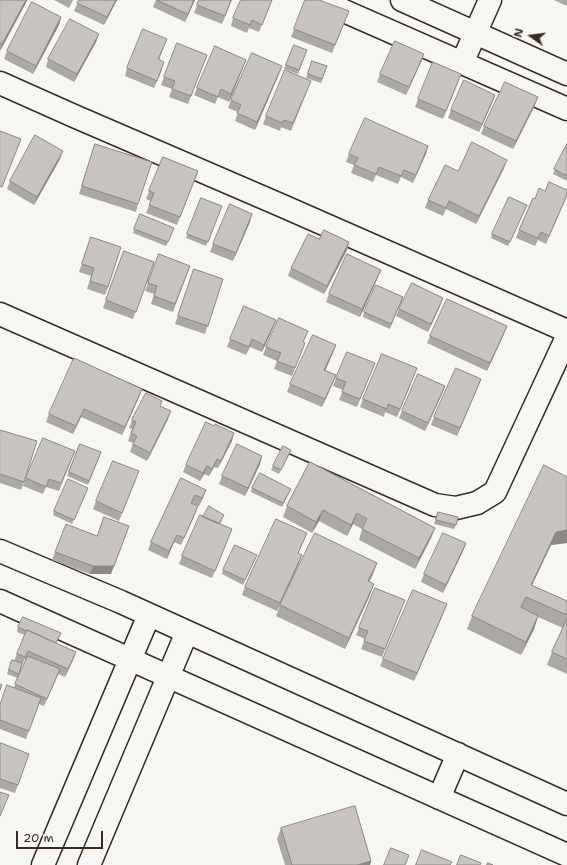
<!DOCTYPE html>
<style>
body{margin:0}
#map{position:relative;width:567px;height:865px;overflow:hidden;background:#f6f6f2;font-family:"Shantell Sans",sans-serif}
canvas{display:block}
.north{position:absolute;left:511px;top:16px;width:40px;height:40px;-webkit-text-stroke:3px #f6f6f2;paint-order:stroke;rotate:284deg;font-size:11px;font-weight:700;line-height:16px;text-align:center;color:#3b2a1e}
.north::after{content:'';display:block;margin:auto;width:14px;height:18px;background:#3b2a1e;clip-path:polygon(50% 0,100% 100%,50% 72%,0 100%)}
.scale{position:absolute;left:16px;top:831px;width:87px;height:18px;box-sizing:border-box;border:2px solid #3b2a1e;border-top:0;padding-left:5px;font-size:12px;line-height:14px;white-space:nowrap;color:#3b2a1e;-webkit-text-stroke:3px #f6f6f2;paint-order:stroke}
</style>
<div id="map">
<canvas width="567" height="865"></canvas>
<div class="north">N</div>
<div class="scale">20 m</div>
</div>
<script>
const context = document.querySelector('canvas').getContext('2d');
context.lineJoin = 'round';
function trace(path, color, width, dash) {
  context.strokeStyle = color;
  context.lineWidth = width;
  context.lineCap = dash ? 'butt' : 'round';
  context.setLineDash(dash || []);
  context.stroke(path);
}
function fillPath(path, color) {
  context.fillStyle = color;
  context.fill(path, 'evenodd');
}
const street = new Path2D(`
 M319 0 567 109
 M402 0 567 74
 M462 63 490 0
 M0 83 74 116 285 207 567 331
 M0 314 435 505 456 508 477 503 495 492 567 337
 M0 551 121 602 567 804
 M0 601 567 855
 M439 798 458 754
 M43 865 149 615
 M89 865 187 632`);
trace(street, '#3b2a1e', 25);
trace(street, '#f6f6f2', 22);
fillPath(new Path2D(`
 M0 0H27L0 51Z
 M54 0H73L69 8Z
 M79 0H117L104 25 74 11Z
 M156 0H195L185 22 153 7Z
 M199 0H232L222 24 194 13Z
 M272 0 259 32 249 28 247 33 231 26 233 18Z
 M554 0H567V6Z
 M61 17 59 25 33 74 4 59 7 51Z
 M346 19 332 53 291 37 294 29Z
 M99 34 96 42 74 82 46 67 48 59Z
 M177 43 207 55 188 104 169 97 172 89 161 85Z
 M294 45 307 50 298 74 284 69Z
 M164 47 159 60 162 70 154 88 125 76 127 68Z
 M424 54 421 62 406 95 377 82 380 74Z
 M312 61 327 66 321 83 306 78Z
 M243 68 229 102 218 97 215 104 194 95 197 88Z
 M279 74 255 130 235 121 238 112 228 108 231 100Z
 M458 82 443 119 415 107 418 99Z
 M308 89 291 131 281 127 280 131 263 124 266 116Z
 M495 95 492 103 479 132 448 118 451 110Z
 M535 105 513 149 481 134 484 126Z
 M95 144 138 204 136 212 79 194Z
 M567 144V181L553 174Z
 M428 146 413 183 401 177 398 184 376 175 373 182 351 173 354 165 346 162 349 154Z
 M163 157 198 171 177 225 146 213 151 201 146 199Z
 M60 159 34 205 7 189 10 181Z
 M504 168 476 224 446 209 443 216 425 208 428 200 458 171Z
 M567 190 546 244 538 240 535 246 516 238 519 230 535 199 545 191Z
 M201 198 222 206 206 246 186 238Z
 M527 205 508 246 491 238 492 234Z
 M140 214 174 228 166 246 133 233Z
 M250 222 233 261 210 252 213 244Z
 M91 237 108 287 105 295 87 289 91 276 79 272Z
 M319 239 349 242 347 250 324 294 288 276 291 268Z
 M124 251 154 262 133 319 103 308Z
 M159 254 190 266 173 312 151 304 154 294 145 291Z
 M194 269 223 279 205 334 175 324Z
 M381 270 378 277 360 317 326 302 329 294Z
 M403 297 390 329 363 317 364 312Z
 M440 306 428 332 396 316 399 309Z
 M276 320 262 352 250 347 246 355 227 347 230 339Z
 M504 334 487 371 427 343 430 336Z
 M303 342 305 343 292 376 274 369 277 361 263 355 266 347Z
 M336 345 325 370 336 375 322 407 287 392 290 384Z
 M375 363 357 407 339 400 343 390 333 386 336 378Z
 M417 368 397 417 385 412 384 417 360 407 363 399Z
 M481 379 457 436 431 425 434 417Z
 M445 386 442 394 425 431 399 418 402 411Z
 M142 389 139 397 122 435 81 417 73 434 46 422 49 414Z
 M160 406 168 419 147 461 130 452 133 443 128 441 132 429 129 428 132 420Z
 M0 430 24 482 21 490 0 483Z
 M232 441 218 468 214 467 209 476 204 474 200 481 183 472 186 465Z
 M80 444 100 456 88 485 67 476Z
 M289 454 279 474 271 470 273 466Z
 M72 459 59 491 46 487 43 494 23 486 26 478Z
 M310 462 435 528 431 538 415 569 359 540 362 529 353 524 347 536 319 521 312 533 283 517 287 506Z
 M260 464 245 496 219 484 222 476Z
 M567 477V543L551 545 532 585 567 601V674L547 665 552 652 563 628 538 617 534 629 521 655 467 629 472 616Z
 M181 478 203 498 199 506 192 503 195 514 181 545 174 542 167 559 148 550 151 542Z
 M136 479 119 521 93 509 96 501Z
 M252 488 289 493 282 507 251 492Z
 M86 492 72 524 53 515 54 511Z
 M438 512 456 525 454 529 434 524Z
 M224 515 220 524 232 529 212 578 179 564 182 556 203 517Z
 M307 533 298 554 299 563 277 611 242 595 245 587Z
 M97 536 111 574H90L52 560 55 552Z
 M466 543 463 551 443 593 421 582 424 574Z
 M257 555 243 585 222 574 223 570Z
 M373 574 369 582 374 584 370 595 345 649 276 616 280 605Z
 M405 600 382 657 361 649 365 639 356 635 359 628Z
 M444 612 414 681 380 666 383 659Z
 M18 627 57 643 73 660 65 677 58 674 44 706 39 704 26 739 0 729V705L14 688 26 660 25 659 22 665 18 678 7 674 12 660 14 661 25 635 17 632Z
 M0 745 18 785 15 793 0 788Z
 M281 828 371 861 370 865H285L277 839Z`), '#aca8a3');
fillPath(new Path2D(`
 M26 0H27L26 3 0 51 2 44Z
 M116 0H117L104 25 107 17Z
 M194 0H195L185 22 188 14Z
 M61 17 59 25 33 74 36 66Z
 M99 34 96 42 74 82 77 74Z
 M424 54 421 62 406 95 409 87Z
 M246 60 243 68 229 102 231 94Z
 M282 66 279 74 255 130 257 122Z
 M461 74 458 82 443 119 446 111Z
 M495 95 492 103 479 132 482 124Z
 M538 97 535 105 513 149 516 141Z
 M428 146 426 154 413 183 416 175Z
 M63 151 60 159 34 205 37 197Z
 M507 160 504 168 476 224 479 216Z
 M567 195V196L546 244 549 236Z
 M252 214 250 222 233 261 236 253Z
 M349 242 347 250 324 294 327 286Z
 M381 270 378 277 360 317 362 309Z
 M443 298 440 306 428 332 431 324Z
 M276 320 273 328 262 352 264 345Z
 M507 326 504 334 487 371 490 363Z
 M336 345 333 353 322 378 324 370Z
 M417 368 414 376 397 417 400 409Z
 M336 375 333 383 322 407 325 399Z
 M481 379 478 387 457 436 460 428Z
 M445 386 442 394 425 431 428 423Z
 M142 389 139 397 122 435 125 427Z
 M84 409 81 417 73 434 76 426Z
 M171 411 168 419 147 461 150 453Z
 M234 433 232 441 218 468 221 461Z
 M262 456 260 464 245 496 248 488Z
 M217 459 214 467 209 476 212 469Z
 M207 466 204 474 200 481 203 473Z
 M206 490 203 498 199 506 202 498Z
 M198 506 195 514 181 545 184 538Z
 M323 510 319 521 312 533 316 522Z
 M357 513 353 524 347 536 351 525Z
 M129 526 111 574H90L93 566Z
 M435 528 431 538 415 569 419 558Z
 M567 530V543L551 545 526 598 531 585 556 532Z
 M177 535 174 542 167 559 169 551Z
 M466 543 463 551 443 593 446 585Z
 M302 555 299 563 277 611 280 603Z
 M377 563 373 574 364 592 368 581Z
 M374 584 370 595 345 649 349 638Z
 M447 604 444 612 414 681 417 673Z
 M538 616 534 629 521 655 526 642Z
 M76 652 73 660 65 677 68 669Z
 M60 669 57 677 44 706 47 699Z
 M371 861 370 865H357Z`), '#8c8885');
const building = new Path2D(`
 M0 0H26L2 44 0 43Z
 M79 0H116L107 17 77 3Z
 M157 0H194L188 14Z
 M199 0H231L225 16 197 5Z
 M241 0H272L262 25 252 20 250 25 233 18Z
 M305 0H319L349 11 335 45 294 29Z
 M32 2 61 17 36 66 7 51Z
 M70 19 99 34 77 74 48 59Z
 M143 29 167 39 158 59 164 62 157 81 127 68Z
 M395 41 424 54 409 87 380 74Z
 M177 43 207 55 191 96 172 89 175 81 164 77Z
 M294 45 307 50 299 70 286 65Z
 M215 46 246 60 231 94 221 89 218 97 197 88Z
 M252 53 282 66 257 122 237 113 241 105 231 100Z
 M312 61 327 66 322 79 308 74Z
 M433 62 461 74 446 111 418 99Z
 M285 70 311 81 293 123 284 120 282 123 266 116Z
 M464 80 495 95 482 124 451 110Z
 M505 82 538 97 516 141 484 126Z
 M365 118 428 146 416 175 404 170 401 176 379 167 376 174 354 165 358 158 349 154Z
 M0 131 21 139 2 187 0 186Z
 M35 135 63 151 37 197 10 181Z
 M472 142 507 160 479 216 449 201 446 208 428 200 445 165 458 171Z
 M95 144 152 162 138 204 82 186Z
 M567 144V176L554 169Z
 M163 157 198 171 180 217 149 205 154 193 149 191Z
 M549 182 567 190V195L549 236 541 232 538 238 519 230 533 198 535 199 539 188 545 191Z
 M509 197 527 205 510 242 492 234Z
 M201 198 222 206 208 242 187 234Z
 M230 204 252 214 236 253 213 244Z
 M140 214 174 228 168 242 134 229Z
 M324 230 349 242 327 286 291 268 308 234 319 239Z
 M91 237 121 247 108 287 90 281 94 268 82 264Z
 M124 251 154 262 136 312 106 300Z
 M159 254 190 266 175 304 154 296 157 286 148 283Z
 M347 254 381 270 362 309 329 294Z
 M194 269 223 279 208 326 178 316Z
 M412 283 443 298 431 324 399 309Z
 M376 285 403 297 391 324 364 312Z
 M447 299 507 326 490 363 430 336Z
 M244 306 276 320 264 345 252 339 249 347 230 339Z
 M279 318 308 331 303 342 305 343 295 368 277 361 281 353 266 347Z
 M313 335 336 345 324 370 336 375 325 399 290 384Z
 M347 352 375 363 360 399 342 392 346 382 336 378Z
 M382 354 417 368 400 409 388 404 387 409 363 399Z
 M74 358 142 389 125 427 84 409 76 426 49 414Z
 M456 368 481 379 460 428 434 417Z
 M418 374 445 386 428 423 402 411Z
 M146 393 162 401 160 406 171 411 150 453 133 444 137 436 131 433 136 422 132 420Z
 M206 422 214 426 215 424 234 433 221 461 217 459 212 469 207 466 203 473 186 465Z
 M0 430 37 441 24 482 0 474Z
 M43 438 75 451 61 483 49 479 46 487 26 478Z
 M80 444 101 452 89 481 69 472Z
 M237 444 262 456 248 488 222 476Z
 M283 446 291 450 281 470 273 466Z
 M113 461 139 471 122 513 96 501Z
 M310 462 435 528 419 558 362 529 367 519 357 513 351 525 323 510 316 522 287 506Z
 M544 465 567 477V530L556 532 531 585 567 601V615L526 597 521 607 538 616 526 642 472 616Z
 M260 473 291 489 283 503 252 488Z
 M181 478 206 490 202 498 195 495 191 503 198 506 184 538 177 535 169 551 151 542Z
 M68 479 88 488 74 520 54 511Z
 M209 506 224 515 219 524 203 517Z
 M438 512 458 517 456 525 436 520Z
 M200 515 232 529 215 571 182 556Z
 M104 517 129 526 114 566H93L55 552 66 524 97 536Z
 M276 519 307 533 298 553 302 555 280 603 245 587Z
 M315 533 377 563 368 581 374 584 349 638 280 605Z
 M443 533 466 543 446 585 424 574Z
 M235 545 257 555 245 580 223 570Z
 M375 588 405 600 385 649 364 641 368 631 359 628Z
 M413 590 447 604 417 673 383 659Z
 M23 617 61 633 56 643 27 630V631L18 627Z
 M567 619V659L552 652Z
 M27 630 76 652 68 669 28 651 25 657 17 654Z
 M28 656 60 669 47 699 15 684Z
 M12 660 22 663 19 674 9 670Z
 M0 684 2 685 0 690Z
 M7 685 41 698 29 731 0 720V705Z
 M1 743 29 754 18 785 0 779V745Z
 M0 792 9 795 0 816Z
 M355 806 371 861 357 865H292L281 828Z
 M391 848 409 855 405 865H384Z
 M422 850 452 862 450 865H416Z
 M461 855 481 863 480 865H457Z
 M488 863 493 865H487Z`);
fillPath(building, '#c8c3be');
trace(building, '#8c8885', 1);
</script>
